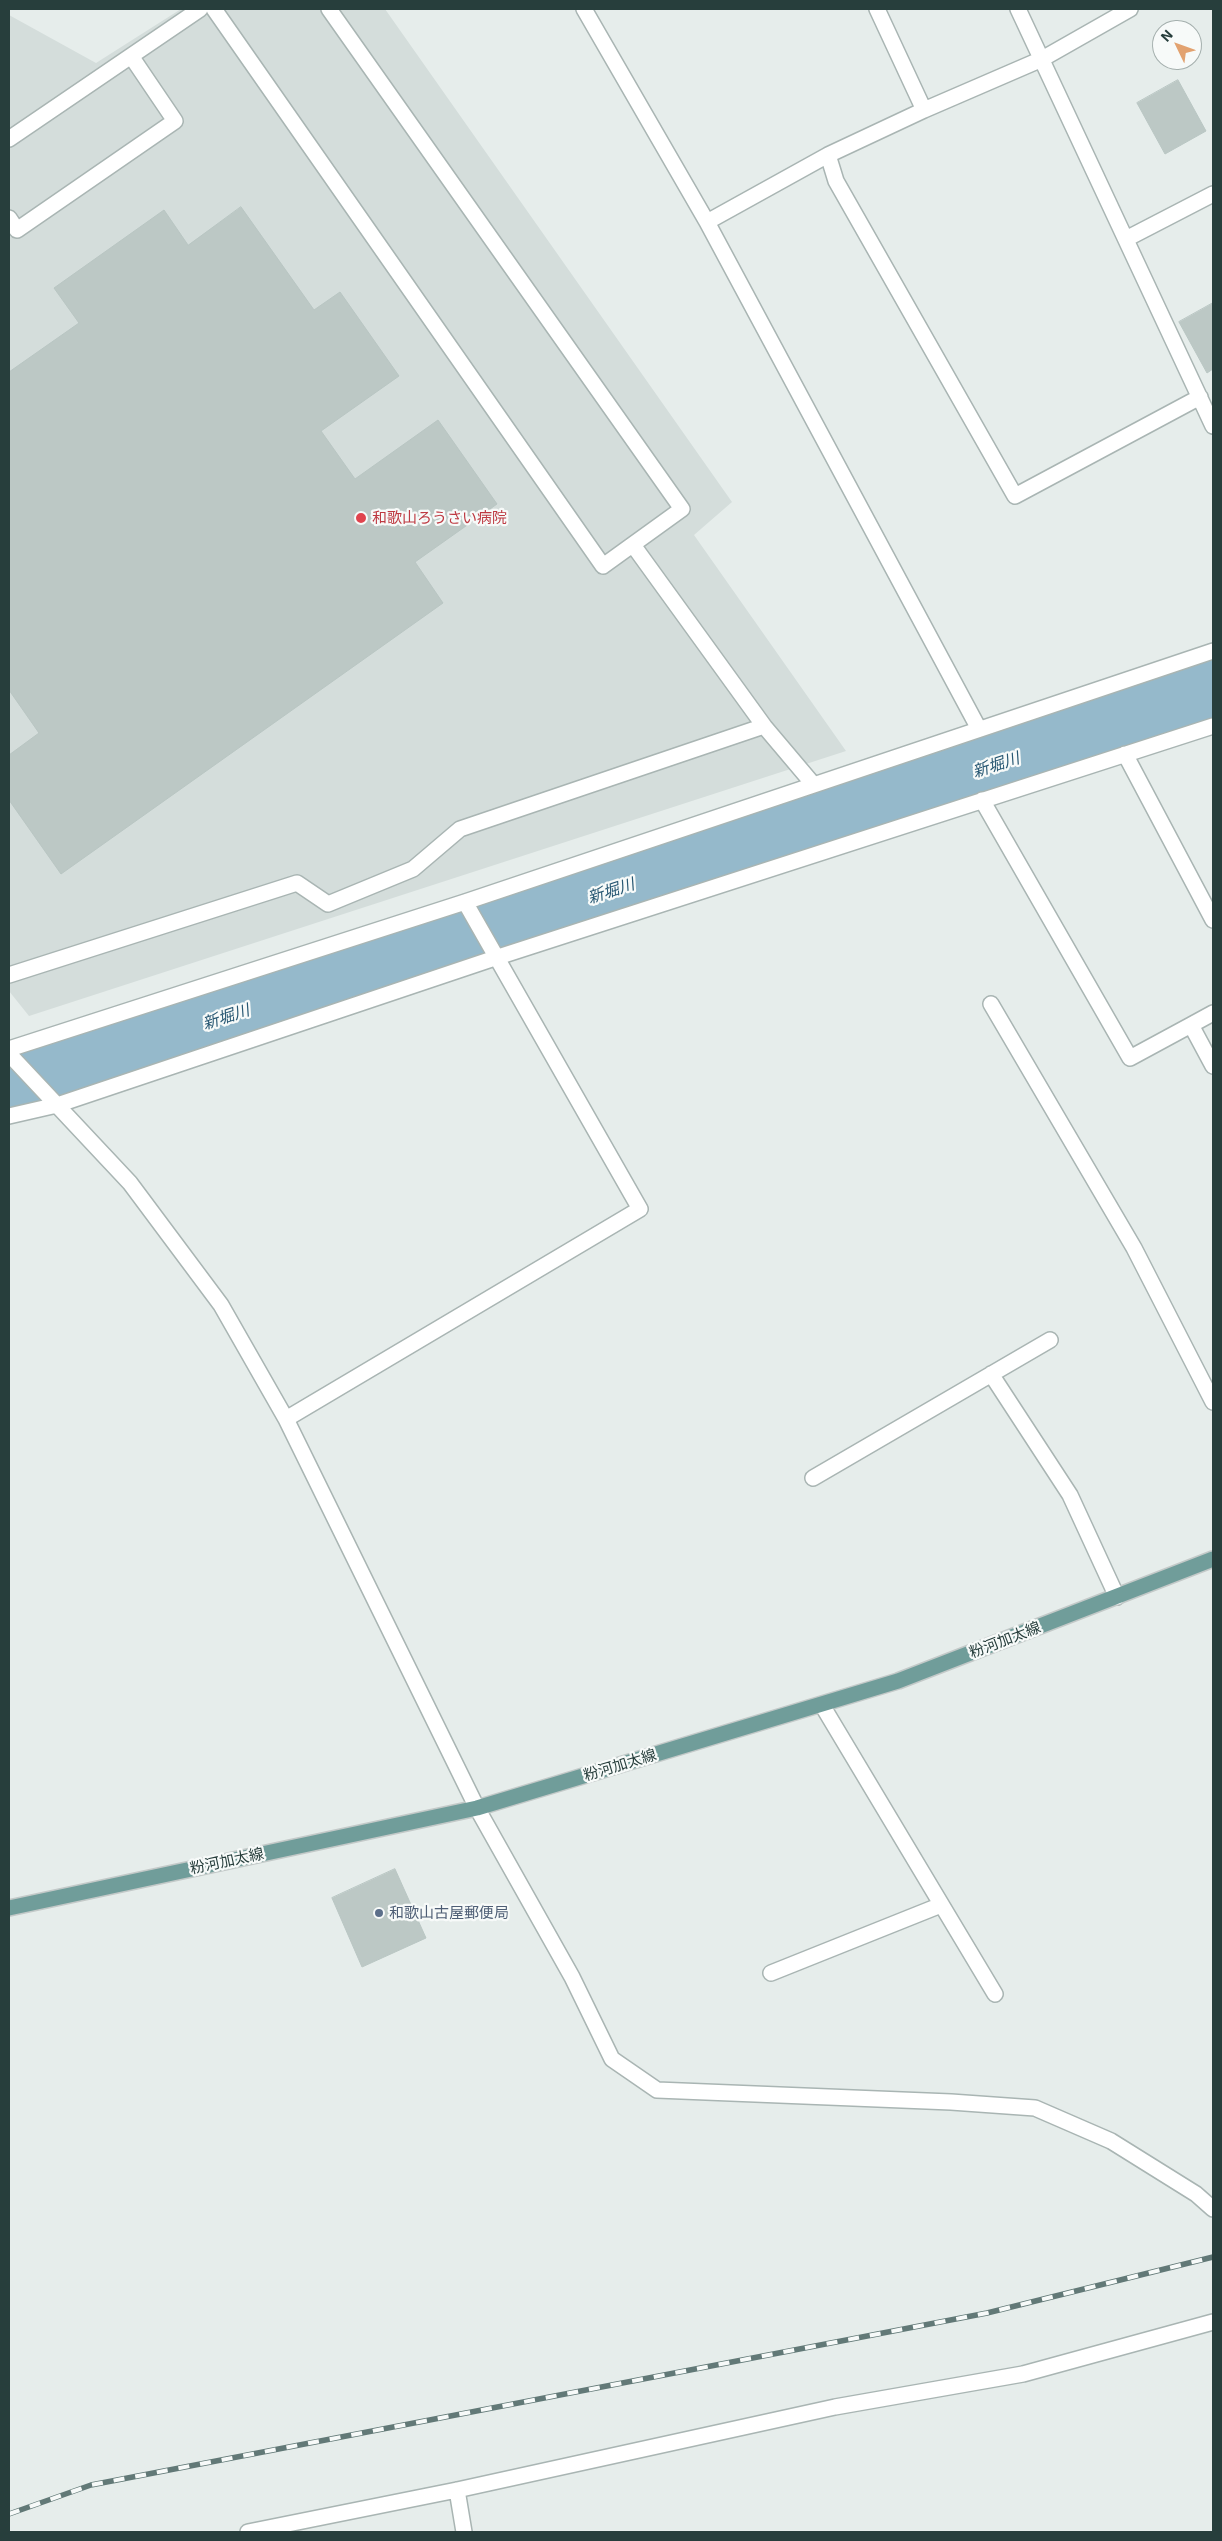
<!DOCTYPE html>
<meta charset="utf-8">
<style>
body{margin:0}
#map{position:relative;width:1222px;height:2541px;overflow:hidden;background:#e6edeb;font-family:"Exo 2",sans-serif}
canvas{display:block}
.frame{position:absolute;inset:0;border:10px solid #273e3c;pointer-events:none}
.north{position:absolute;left:1152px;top:20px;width:50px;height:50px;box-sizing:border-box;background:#f7faf9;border:1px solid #a4afad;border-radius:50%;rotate:312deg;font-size:14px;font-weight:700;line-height:20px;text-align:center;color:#273e3c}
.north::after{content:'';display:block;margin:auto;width:18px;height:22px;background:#e2a270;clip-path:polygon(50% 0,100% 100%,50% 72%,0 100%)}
</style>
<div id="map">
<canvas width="1222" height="2541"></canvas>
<div class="frame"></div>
<div class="north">N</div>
</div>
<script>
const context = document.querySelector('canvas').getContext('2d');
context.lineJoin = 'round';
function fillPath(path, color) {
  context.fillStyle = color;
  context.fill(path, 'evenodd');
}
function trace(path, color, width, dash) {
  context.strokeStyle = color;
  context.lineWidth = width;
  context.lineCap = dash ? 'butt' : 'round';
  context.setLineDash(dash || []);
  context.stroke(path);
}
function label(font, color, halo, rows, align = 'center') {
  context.font = font + ' "Exo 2","Noto Sans JP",sans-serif';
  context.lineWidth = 4.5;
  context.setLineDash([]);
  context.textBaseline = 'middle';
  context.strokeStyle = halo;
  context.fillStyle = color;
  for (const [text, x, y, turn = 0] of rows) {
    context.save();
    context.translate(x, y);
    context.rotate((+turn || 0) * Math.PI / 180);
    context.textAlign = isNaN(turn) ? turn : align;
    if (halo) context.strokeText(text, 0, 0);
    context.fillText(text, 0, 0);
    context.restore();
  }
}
fillPath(new Path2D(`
 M181 9H385L732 502 694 535 846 751 29 1016 9 991V15L96 63Z`), '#d4dddb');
trace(new Path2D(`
 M9 1088 1213 693`), '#95b9cb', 71);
const building = new Path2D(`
 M1178 80 1206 131 1165 154 1137 103Z
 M241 207 314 310 340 292 399 376 321 431 355 479 438 420 497 504 415 562 443 603 61 874 9 800V755L39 733 9 690V372L79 323 54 288 164 210 188 245Z
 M1213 303V369L1207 373 1179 322Z
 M395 1869 426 1938 362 1967 332 1898Z`);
fillPath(building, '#bcc8c5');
trace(building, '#b9c6c3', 1);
const service = new Path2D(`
 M214 9 603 566 682 509 329 9
 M9 139 200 9
 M9 218 17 230 175 121 131 56
 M633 545 764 726
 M9 975 297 883 328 904 413 869 460 829 764 726 813 784`);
const minor = new Path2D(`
 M584 9 707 222
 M877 9 924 110 828 155 836 181 1015 496 1200 397
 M1018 9 1213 426
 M924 110 1042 59 1130 9
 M828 155 707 222 979 729
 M1126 239 1213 194
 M1125 754 1213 920
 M982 800 1130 1058 1191 1025 1213 1066
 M991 1004 1134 1248 1213 1402
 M1191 1025 1213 1013
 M9 1049 465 902 1213 651
 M9 1054 130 1183 221 1305 286 1419 477 1808 572 1977 612 2059 657 2090 951 2102 1035 2108 1111 2141 1196 2194 1213 2209
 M9 1116 57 1105 498 957 1213 726
 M991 1374 1070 1495 1117 1597
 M286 1419 640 1209 465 902
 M813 1478 1050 1340
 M822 1705 995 1994
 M771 1973 941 1905
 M457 2490 464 2532
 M248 2532 457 2490 835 2407 1023 2374 1213 2322`);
const primary = new Path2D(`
 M9 1908 477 1808 898 1681 1213 1559`);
trace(service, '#a9b5b3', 18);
trace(minor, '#a9b5b3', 18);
trace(primary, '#c3c9c8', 18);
trace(service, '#fff', 15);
trace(minor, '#fff', 15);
trace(primary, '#709d9a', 15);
const rail = new Path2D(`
 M9 2514 91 2485 987 2313 1213 2257`);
trace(rail, '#627977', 5.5);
trace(rail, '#f7faf9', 4, [11]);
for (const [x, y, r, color] of [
 [361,518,6,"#e0444e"],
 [379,1913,5,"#5c6f8a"]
]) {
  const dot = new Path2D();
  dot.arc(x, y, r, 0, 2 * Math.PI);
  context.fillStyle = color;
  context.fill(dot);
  trace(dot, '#f7faf9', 2);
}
label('15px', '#be3a42', '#f7faf9', [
 ["和歌山ろうさい病院",372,518]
], 'left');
label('15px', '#273e3c', '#f7faf9', [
 ["粉河加太線",1005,1640,-21],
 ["粉河加太線",620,1765,-17],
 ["粉河加太線",227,1861,-12]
]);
label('15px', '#4e5e75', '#f7faf9', [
 ["和歌山古屋郵便局",389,1913]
], 'left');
label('italic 16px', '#285873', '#f7faf9', [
 ["新堀川",996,765,-18],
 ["新堀川",611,891,-18],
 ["新堀川",226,1017,-18]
]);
</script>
